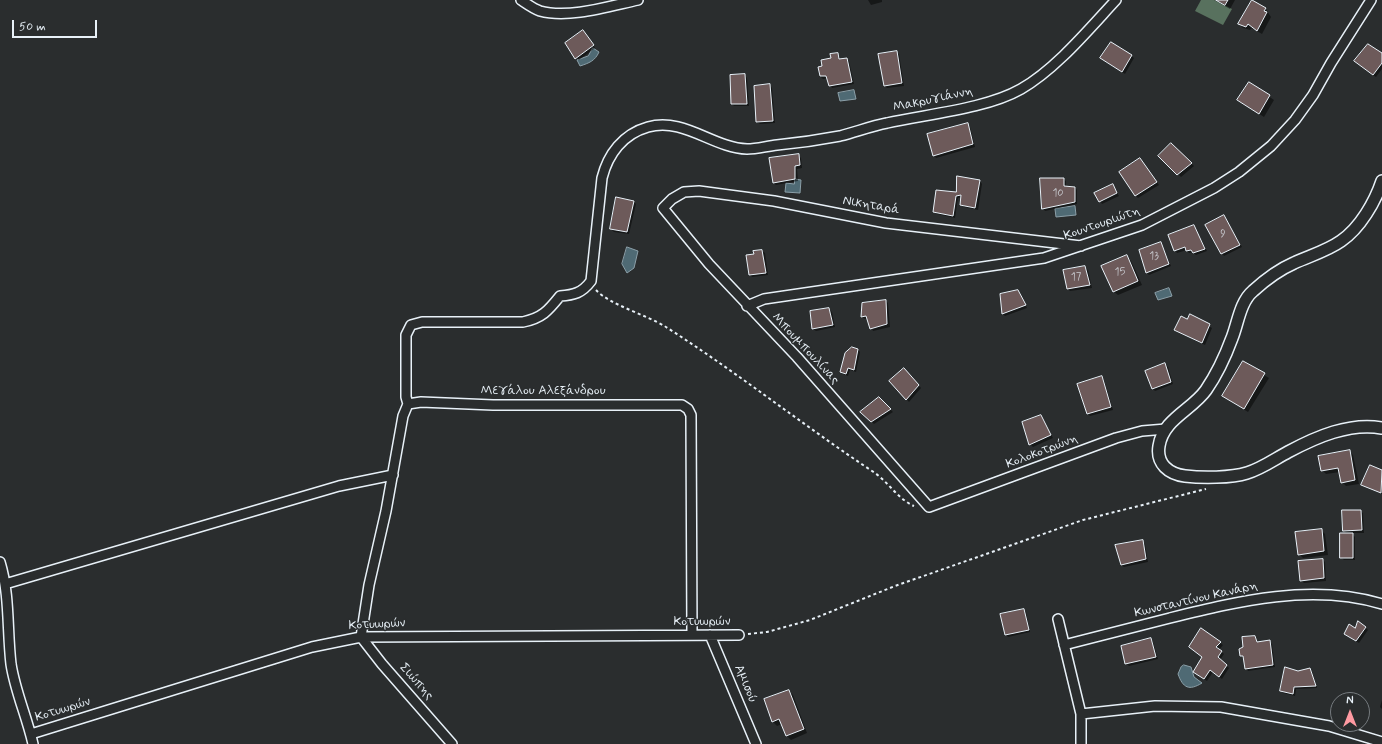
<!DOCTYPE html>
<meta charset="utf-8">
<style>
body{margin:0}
#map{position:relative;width:1382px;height:744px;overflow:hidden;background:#2a2d2e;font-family:Mynerve,sans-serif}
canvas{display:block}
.north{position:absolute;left:1330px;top:692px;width:40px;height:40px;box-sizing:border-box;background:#2a2d2e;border:1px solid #767b7f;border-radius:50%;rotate:0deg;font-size:11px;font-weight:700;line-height:16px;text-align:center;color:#e8f1f8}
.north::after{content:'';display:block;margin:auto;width:14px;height:18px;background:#ff9aa2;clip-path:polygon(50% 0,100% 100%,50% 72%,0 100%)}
.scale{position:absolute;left:12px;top:20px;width:85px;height:18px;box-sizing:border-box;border:2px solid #e8f1f8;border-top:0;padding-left:5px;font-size:12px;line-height:14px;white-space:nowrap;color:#e8f1f8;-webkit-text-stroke:3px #2a2d2e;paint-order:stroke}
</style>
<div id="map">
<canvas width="1382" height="744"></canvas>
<div class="north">N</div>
<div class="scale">50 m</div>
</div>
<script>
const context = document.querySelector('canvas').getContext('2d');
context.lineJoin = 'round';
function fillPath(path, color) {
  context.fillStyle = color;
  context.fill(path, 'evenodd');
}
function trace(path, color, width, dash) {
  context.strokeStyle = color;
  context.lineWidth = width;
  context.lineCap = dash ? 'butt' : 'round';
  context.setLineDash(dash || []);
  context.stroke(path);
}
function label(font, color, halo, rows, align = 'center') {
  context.font = font + ' Mynerve,sans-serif';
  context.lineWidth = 3;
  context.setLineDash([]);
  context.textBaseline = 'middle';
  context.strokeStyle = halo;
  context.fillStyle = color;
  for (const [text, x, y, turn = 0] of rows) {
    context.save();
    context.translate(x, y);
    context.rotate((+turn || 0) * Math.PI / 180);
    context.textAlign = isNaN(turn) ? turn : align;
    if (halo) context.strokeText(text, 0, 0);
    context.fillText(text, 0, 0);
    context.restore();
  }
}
fillPath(new Path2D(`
 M1201 0H1215L1232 9 1223 25 1195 11Z`), '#58715e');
const water = new Path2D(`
 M593 48 599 52C595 61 589 63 580 66L577 60 588 56Z
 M854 90 856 99 840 101 838 93Z
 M795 179 801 180 800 193 785 192 786 183 794 184Z
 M1075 206 1076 215 1056 217 1055 209Z
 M627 247 638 251 634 268 627 273 622 264Z
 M1169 288 1172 296 1158 300 1155 293Z
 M1184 665 1191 667 1194 677 1202 683C1189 691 1183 688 1178 674L1181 667Z`);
fillPath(water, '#4f6a74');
trace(water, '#8ca0a9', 1);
fillPath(new Path2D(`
 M868 0H882V2L871 5Z
 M1214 0H1235L1230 9Z
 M1265 8 1271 17 1262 34 1252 28 1250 30 1243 28 1239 24Z
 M585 34 595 48 579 60 576 58Z
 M896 52 899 54 904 86 887 88 884 85Z
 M838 54 841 60 846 59 849 61 854 84 832 88 828 78 823 79 820 76 824 66Z
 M1382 54V69L1376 77 1358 64Z
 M1131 56 1134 58 1125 74 1101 58Z
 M745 75 747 78 749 106H734L732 104Z
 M1249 83 1274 100 1264 117 1238 100Z
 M770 85 772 88 775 123 760 124 757 122Z
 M967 124 970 127 975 147 936 158 934 155Z
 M1171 145 1194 166 1181 177 1160 156Z
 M798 155 801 158 802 168 797 169 798 181 776 185 773 182Z
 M1142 162 1159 185 1138 198 1136 196Z
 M958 177 980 181 982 184 978 210 964 207 961 204 962 197 958 198 955 218 937 214 934 211 956 194Z
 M1063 179 1066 181V187H1075L1077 190V204L1045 211 1043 208Z
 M1112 185 1119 196 1102 204 1096 193Z
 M634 202 636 204 629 234 614 232 611 229Z
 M1224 216 1242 247 1224 256 1222 253Z
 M1194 226 1207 251 1196 255 1193 252 1189 253 1187 250 1177 253 1175 250Z
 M1161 243 1171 266 1149 275 1146 272Z
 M762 251 765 253 768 275 752 277 750 274 755 255Z
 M1126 256 1131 261 1142 285 1118 295 1113 291Z
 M1085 268 1088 270 1092 288 1070 291 1068 289Z
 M1020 294 1027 308 1005 316 1002 313Z
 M886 301 888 303 890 327 873 331 868 319H865L862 317Z
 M829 309 832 312 835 327 816 331 813 329Z
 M1190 315 1212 328 1205 345 1175 330 1188 321Z
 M858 350 860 352 856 372 850 370 848 376 843 374 841 372Z
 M1243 363 1269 378 1248 412 1223 396Z
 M1165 364 1168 367 1173 384 1155 391 1153 389Z
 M904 370 921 388 909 402 891 381Z
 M1102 377 1104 380 1113 410 1090 416 1088 414 1078 384Z
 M879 398 893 412 874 424 862 412Z
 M1040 416 1053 438 1033 447 1030 444Z
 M1349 451 1353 455 1359 484 1346 486 1342 482 1340 472 1326 474 1322 470Z
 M1370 466 1382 471V494L1362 484Z
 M1360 511 1363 513 1364 533H1351L1355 537V560H1344L1341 557 1347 534 1344 531Z
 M1321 530 1325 534 1328 555 1303 558 1299 554Z
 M1142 541 1145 544 1148 562 1124 567 1121 565Z
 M1323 560 1325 562 1326 581 1304 583 1301 580Z
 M1024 610 1026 612 1030 632 1008 637 1006 634Z
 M1365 627 1368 630 1359 643 1345 634Z
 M1202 630 1223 645 1219 650 1224 654 1220 660 1229 668 1222 679 1213 672 1207 681 1194 672 1203 657Z
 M1255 637 1258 643 1269 641 1272 644 1275 667 1248 671 1246 668 1244 659 1241 656 1244 648Z
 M1151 639 1153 642 1158 659 1129 666 1126 663Z
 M1310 669 1312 672 1317 688 1296 689 1295 696 1283 693 1281 691 1298 672Z
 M789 691 793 695 807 733 791 740 786 735 782 724 777 726 773 722 765 700Z
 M1382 700V709L1380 707Z`), '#0007');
const building = new Path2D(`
 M1216 0H1228L1225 5Z
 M1252 0 1266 8 1264 11 1267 12 1257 31 1248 24 1246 27 1238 24Z
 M583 30 594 45 575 59 565 43Z
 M1111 42 1132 55 1122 72 1100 58Z
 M1368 44 1382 53V63L1373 75 1354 61Z
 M897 51 902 83 884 86 878 54Z
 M838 53 839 59 847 58 852 82 829 86 826 76H820L818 67 822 66 821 60 831 58 830 54Z
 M745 74 747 104H731L730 75Z
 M1249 82 1270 95 1259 114 1237 100Z
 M770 84 773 121 756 122 754 86Z
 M968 123 973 144 933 156 927 134Z
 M1171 143 1192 163 1177 175 1158 156Z
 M799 154 800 165 795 166V179L773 183 769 158Z
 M1140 158 1157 182 1135 196 1119 172Z
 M957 176 980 180 975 208 960 205 961 195 956 196 953 216 933 212 936 190 956 192Z
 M1040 178H1064V186L1075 187V202L1042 209Z
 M1113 184 1117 193 1099 202 1094 193Z
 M616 197 634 201 627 232 610 229Z
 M1224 215 1240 245 1221 254 1205 225Z
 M1194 225 1205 249 1193 253 1191 250 1186 251 1185 247 1174 251 1168 235Z
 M1161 242 1169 264 1146 273 1139 250Z
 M762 250 766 273 749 275 746 255 754 254 753 251Z
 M1127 255 1138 281 1113 292 1101 266Z
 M1085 266 1090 285 1067 289 1063 270Z
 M1018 290 1026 305 1002 314 1000 294Z
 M886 300 887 324 870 329 866 316 861 317 862 303Z
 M829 308 833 325 812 329 810 311Z
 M1190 314 1210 324 1202 343 1174 330 1181 316 1187 319Z
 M852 347 858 349 854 370 848 368 846 374 840 372 845 353Z
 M1243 361 1265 373 1244 409 1222 396Z
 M1165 363 1171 382 1152 389 1145 371Z
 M904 368 919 385 906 400 889 381Z
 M1102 376 1111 407 1087 414 1077 384Z
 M879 397 891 409 871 422 860 412Z
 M1041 415 1051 435 1029 445 1022 422Z
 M1350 450 1355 480 1341 483 1338 468 1321 471 1318 456Z
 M1370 465 1382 470 1381 493 1361 485Z
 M1342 510H1361L1362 530 1343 531Z
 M1322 529 1324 551 1298 555 1295 532Z
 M1340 533H1353V558H1340Z
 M1143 540 1146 559 1121 565 1115 545Z
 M1323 559 1324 578 1300 581 1298 561Z
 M1024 609 1029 630 1005 635 1000 614Z
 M1358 621 1366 627 1356 641 1344 634 1349 624 1355 628Z
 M1201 628 1221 642 1216 647 1222 651 1218 657 1227 665 1219 677 1210 670 1204 679 1193 672 1202 657 1189 647Z
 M1255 636 1257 642 1270 640 1273 665 1245 669 1243 656H1240L1239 649 1243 647 1242 637Z
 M1151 638 1156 657 1125 664 1121 646Z
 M1285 667 1298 671 1310 668 1316 686 1294 687 1293 694 1280 691Z
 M789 690 804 729 786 736 779 719 772 722 764 699Z`);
fillPath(building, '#6d5a5a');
trace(building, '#e8f1f8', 1);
const minor = new Path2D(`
 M521 0C527 4 534 9 540 11 569 19 610 6 638 0
 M1081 246 886 223 774 201 699 191 684 192 672 199 663 208 709 264 797 357 929 507 1116 438 1142 431 1166 429
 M747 306 764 299 1044 258 1142 225 1214 188 1239 172 1271 146 1295 120 1313 95 1331 63 1371 0
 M408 404 406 397V335L411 325 422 322H523C542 318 548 311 560 296 574 295 582 293 591 281L602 178C608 154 623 134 648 127 684 117 713 148 747 149 757 149 767 146 777 145 798 143 819 140 840 136 856 132 871 126 887 123 927 114 986 109 1021 89 1056 69 1089 29 1116 0
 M0 562C10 595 7 630 11 664 15 691 27 717 33 744
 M5 584 339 486 393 475
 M1058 619 1081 714V744
 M710 635 756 744
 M1064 645C1100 636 1135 627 1170 618 1239 601 1312 583 1382 604
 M1081 714 1155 706 1221 707 1329 726 1382 742
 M31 734 312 647 361 637 739 635
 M452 744 382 664 361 637 369 585 386 511 403 416 408 404 421 402 493 405H682L688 409 691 415 692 635`);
const tertiary = new Path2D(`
 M1382 181C1375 202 1360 228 1341 241 1327 251 1309 256 1294 263 1278 270 1265 280 1253 291 1240 302 1238 323 1232 338 1225 357 1217 374 1206 390 1192 410 1163 419 1159 446 1156 464 1169 474 1185 476 1202 478 1231 478 1247 473 1261 469 1275 459 1288 452 1316 437 1350 422 1382 428`);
trace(minor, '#e8f1f8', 12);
trace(tertiary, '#e8f1f8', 14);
trace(new Path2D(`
 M596 290C610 305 647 315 666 327 738 373 804 426 875 473 889 483 898 499 914 506
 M748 634 767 632 810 620 895 586 1083 520 1206 489`), '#e8f1f8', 2, [3, 3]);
trace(minor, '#2a2d2e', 9);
trace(tertiary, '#2a2d2e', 11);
label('11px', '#c9cbd0', null, [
 ["10",1058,194],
 ["9",1223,235],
 ["13",1154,257],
 ["15",1120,273],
 ["17",1076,278]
]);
label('13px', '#e8f1f8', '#2a2d2e', [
 ["Μακρυγιάννη",933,100,-12],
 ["Νικηταρά",871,206,10],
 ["Κουντουριώτη",1102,224,-19],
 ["Μπουμπουλίνας",805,349,47],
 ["Μεγάλου Αλεξάνδρου",543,391],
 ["Κολοκοτρώνη",1042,452,-21],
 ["Κωνσταντίνου Κανάρη",1196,600,-13],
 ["Κοτυωρών",702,622],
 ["Κοτυωρών",377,625,-3],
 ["Σιώπης",416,682,48],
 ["Αμισού",745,684,67],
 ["Κοτυωρών",63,710,-17]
]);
</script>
